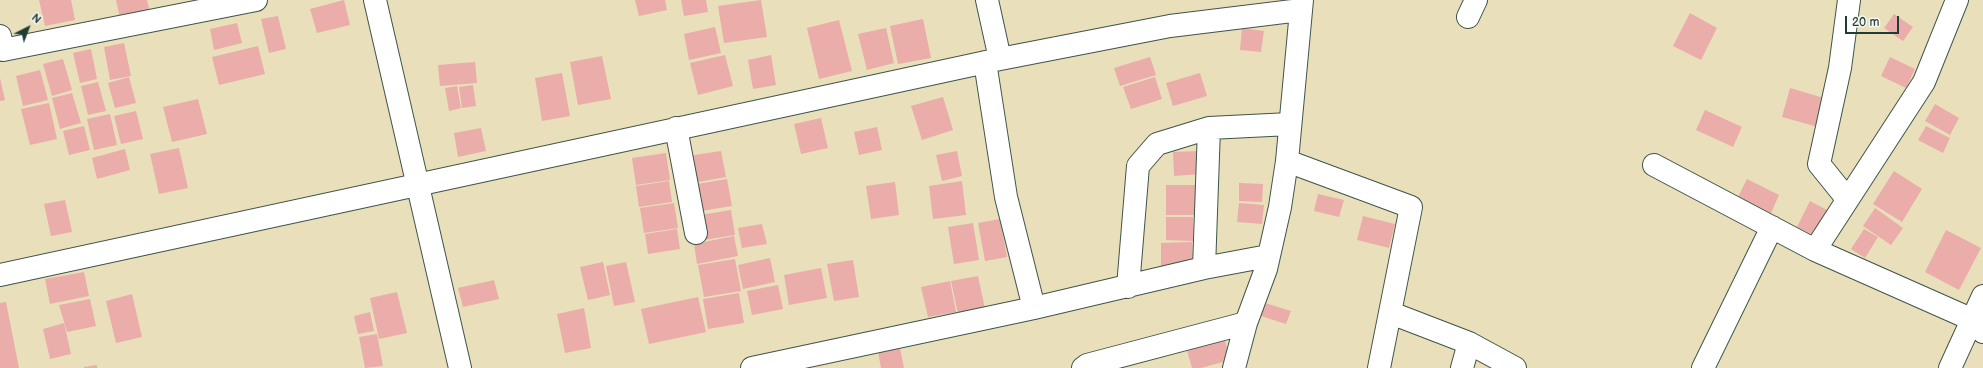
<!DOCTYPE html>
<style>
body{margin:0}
#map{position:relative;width:1983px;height:368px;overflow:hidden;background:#e9dfbb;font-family:"Balsamiq Sans",sans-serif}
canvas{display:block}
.north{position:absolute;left:8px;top:8px;width:40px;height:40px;-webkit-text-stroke:3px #f6f6f2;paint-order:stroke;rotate:42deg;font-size:11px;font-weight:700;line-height:16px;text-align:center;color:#1f3d34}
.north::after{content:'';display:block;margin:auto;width:14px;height:18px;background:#1f3d34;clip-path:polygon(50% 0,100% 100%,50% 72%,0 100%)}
.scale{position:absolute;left:1845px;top:16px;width:54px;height:18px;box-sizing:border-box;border:2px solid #1f3d34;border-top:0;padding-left:5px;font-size:12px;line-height:14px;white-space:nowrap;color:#1f3d34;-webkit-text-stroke:3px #f6f6f2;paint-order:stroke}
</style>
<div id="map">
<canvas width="1983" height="368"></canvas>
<div class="north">N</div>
<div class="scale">20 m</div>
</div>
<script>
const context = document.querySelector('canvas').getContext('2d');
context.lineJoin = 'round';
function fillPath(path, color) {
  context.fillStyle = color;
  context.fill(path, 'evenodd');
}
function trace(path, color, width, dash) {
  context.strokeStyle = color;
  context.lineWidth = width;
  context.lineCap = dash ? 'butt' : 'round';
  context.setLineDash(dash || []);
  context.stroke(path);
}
fillPath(new Path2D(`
 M39 0H71L75 20 45 26Z
 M116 0H147L151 17 121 23Z
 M344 0 350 25 317 33 310 9Z
 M635 0H665L667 10 639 16Z
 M681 0H706L708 12 684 16Z
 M761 0 767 37 724 43 718 6Z
 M1690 13 1717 28 1701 60 1673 46Z
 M1894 14 1913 27 1903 41 1884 28Z
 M278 16 286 49 269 53 261 19Z
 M923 19 931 58 898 64 890 26Z
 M839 20 852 71 819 79 807 28Z
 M237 23 242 43 214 50 210 29Z
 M715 27 721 53 689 60 684 34Z
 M886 28 894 63 867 70 858 34Z
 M1242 28 1264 31 1261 52 1240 50Z
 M124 43 131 76 110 80 104 47Z
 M258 46 265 74 219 85 212 57Z
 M91 49 97 79 80 83 73 53Z
 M725 55 733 86 698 95 690 63Z
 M771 55 776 85 753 89 748 60Z
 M602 56 611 99 578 105 570 62Z
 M1150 57 1156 75 1120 86 1114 68Z
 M1890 57 1915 69 1906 88 1881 76Z
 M63 59 72 90 52 96 43 64Z
 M475 62 477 83 440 86 438 65Z
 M40 70 48 100 23 106 16 76Z
 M562 73 570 116 542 121 535 78Z
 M1200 73 1207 96 1173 106 1166 83Z
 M129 77 136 103 115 108 108 83Z
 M1155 77 1162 99 1131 109 1123 87Z
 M0 78 5 100 0 101Z
 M98 82 106 111 88 115 81 86Z
 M473 85 476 106 462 108 459 87Z
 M457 86 461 108 449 111 445 88Z
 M1790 88 1827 99 1818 127 1782 117Z
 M72 93 81 123 60 129 52 98Z
 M943 97 953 130 922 140 911 106Z
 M198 99 207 134 172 142 163 107Z
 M49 103 57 139 30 145 21 109Z
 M1935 104 1959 118 1950 135 1925 121Z
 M1705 110 1742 127 1733 147 1696 130Z
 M136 111 143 139 121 144 114 116Z
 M110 114 117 145 94 150 87 119Z
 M821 118 828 148 801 154 794 124Z
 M84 126 90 150 69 155 63 131Z
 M1926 126 1950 138 1943 153 1918 140Z
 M877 127 882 150 859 155 854 132Z
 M481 128 486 151 458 157 454 133Z
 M179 148 188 188 159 194 150 154Z
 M125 149 130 170 97 179 92 158Z
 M721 151 726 177 693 183 688 156Z
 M957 151 962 176 942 181 936 155Z
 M1198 151 1200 174 1174 176 1173 152Z
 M666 153 670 180 636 185 632 158Z
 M1894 171 1922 189 1902 222 1873 204Z
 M727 179 732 206 689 213 685 186Z
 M1747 179 1779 195 1771 213 1738 197Z
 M669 181 672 202 639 207 636 186Z
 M962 181 966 215 933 219 929 186Z
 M895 182 899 215 871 219 866 186Z
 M1239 183 1263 184 1262 202 1239 201Z
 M1166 185H1197V215H1166Z
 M1318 194 1344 200 1339 217 1314 211Z
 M65 200 72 232 51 236 44 204Z
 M1810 201 1842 218 1830 243 1797 227Z
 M674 203 678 228 644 233 640 208Z
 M1239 203 1264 205 1262 224 1237 222Z
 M1875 208 1903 228 1891 245 1863 226Z
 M731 210 735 235 692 242 688 217Z
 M1363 216 1395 224 1389 248 1357 240Z
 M1166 217H1193V241L1166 240Z
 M1000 219 1007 257 985 261 978 223Z
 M973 223 979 260 954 264 948 227Z
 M762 224 767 244 742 248 738 228Z
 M677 229 680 249 648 254 645 234Z
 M1864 229 1878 237 1865 258 1851 249Z
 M1946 230 1981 248 1959 290 1925 272Z
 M734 236 738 256 697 264 694 244Z
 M1192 242 1193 265 1161 266V243Z
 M770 258 775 282 743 289 738 265Z
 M735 259 741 291 704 297 698 265Z
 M853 260 859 297 834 301 827 264Z
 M603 262 610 295 588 300 580 267Z
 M626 262 635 302 614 306 606 266Z
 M821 268 827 298 789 305 784 275Z
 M84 272 89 296 50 304 45 279Z
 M978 276 985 309 958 314 951 281Z
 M494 280 499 299 463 307 458 288Z
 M950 281 956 312 928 317 921 287Z
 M778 285 783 309 752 315 747 291Z
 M397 292 407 333 379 339 370 298Z
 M739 293 744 323 708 329 703 299Z
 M132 294 142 337 116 343 106 301Z
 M698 297 706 332 649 344 641 309Z
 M90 299 96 326 67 332 59 305Z
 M6 302 19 368H0V303Z
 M1265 303 1291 311 1286 324 1261 316Z
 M584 308 591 348 565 353 557 314Z
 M370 312 374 331 358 334 354 316Z
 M64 323 71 354 50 359 43 329Z
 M377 334 383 366 365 368 359 337Z
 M1224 337 1230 360 1201 368H1192L1186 347Z
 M900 348 904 368H881L878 352Z
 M97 365V368H84V367Z`), '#eaada9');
const minor = new Path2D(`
 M375 0 460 368
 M987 0 1000 59
 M1468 17 1476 0
 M0 36 3 50 256 0
 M985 62 1006 197 1034 308
 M676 128 696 233
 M1287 161 1411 207 1379 368
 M1654 165 1815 250 1973 320 1983 332
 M1844 195 1819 164 1840 68 1849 0
 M1815 250 1924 82 1957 0
 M1204 268 1209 128
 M0 275 1000 59 1170 26 1300 10
 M1128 287 1138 166 1157 144 1209 128 1290 124
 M1391 313 1469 343 1515 368
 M752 368 1034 308 1204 268 1268 256
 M1083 368 1087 365 1246 323
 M1234 368 1246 323 1266 269 1280 207 1287 161 1302 0
 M1462 368 1469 343
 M1703 368 1772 227
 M1950 368 1983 296`);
trace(minor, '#3d5548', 24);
trace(minor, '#fff', 22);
</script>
